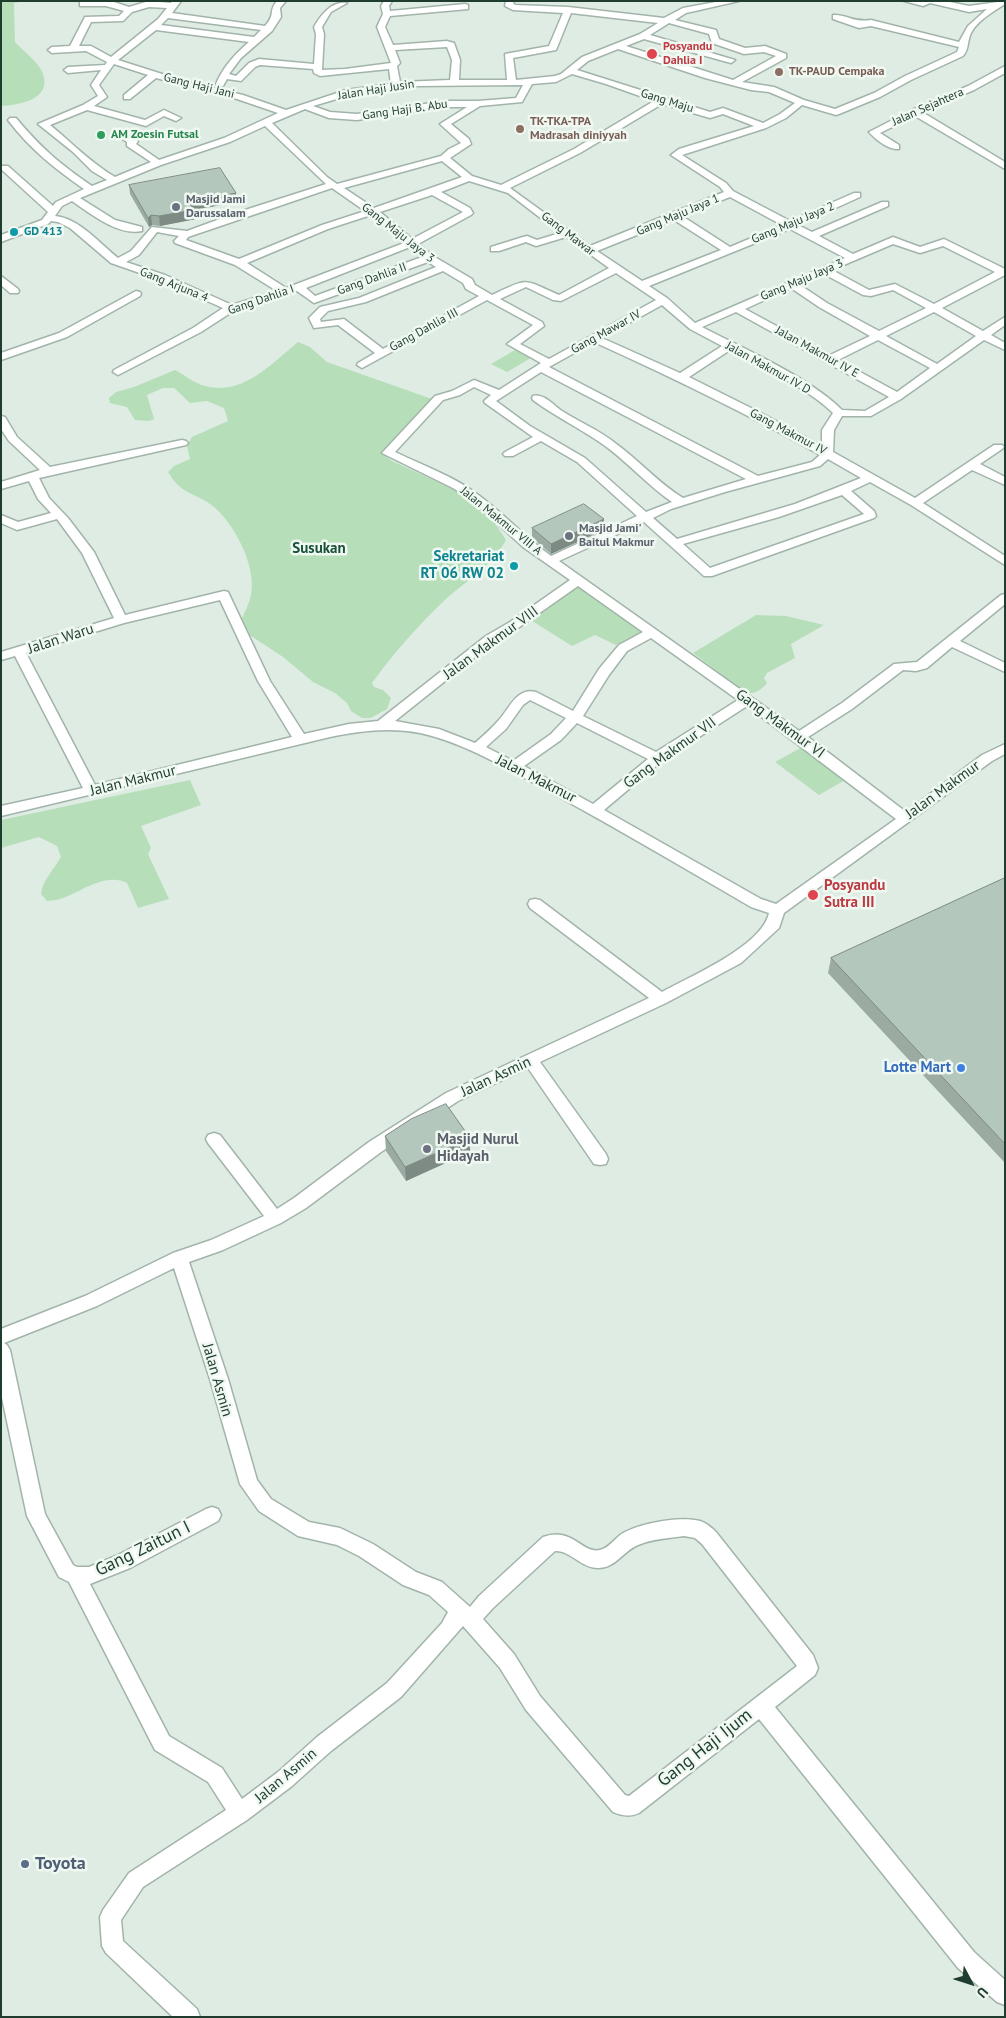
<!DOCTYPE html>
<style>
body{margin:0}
#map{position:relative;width:1006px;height:2018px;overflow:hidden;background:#dfece4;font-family:"PT Sans",sans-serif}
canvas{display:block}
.frame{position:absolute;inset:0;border:2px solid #1f3d2f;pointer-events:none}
.north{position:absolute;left:946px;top:1958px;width:50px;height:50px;-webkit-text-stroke:4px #f0f8f2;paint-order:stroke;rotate:130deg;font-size:14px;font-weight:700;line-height:20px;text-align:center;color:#1f3d2f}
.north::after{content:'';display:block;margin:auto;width:18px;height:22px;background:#1f3d2f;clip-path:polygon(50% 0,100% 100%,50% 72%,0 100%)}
</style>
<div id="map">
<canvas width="1006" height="2018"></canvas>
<div class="frame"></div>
<div class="north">U</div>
</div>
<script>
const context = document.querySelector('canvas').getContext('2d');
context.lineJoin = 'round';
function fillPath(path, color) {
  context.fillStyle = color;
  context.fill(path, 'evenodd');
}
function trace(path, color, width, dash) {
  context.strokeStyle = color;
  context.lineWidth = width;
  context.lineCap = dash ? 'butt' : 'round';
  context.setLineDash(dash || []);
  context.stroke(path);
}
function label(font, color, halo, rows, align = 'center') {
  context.font = font + ' "PT Sans",sans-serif';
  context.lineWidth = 5;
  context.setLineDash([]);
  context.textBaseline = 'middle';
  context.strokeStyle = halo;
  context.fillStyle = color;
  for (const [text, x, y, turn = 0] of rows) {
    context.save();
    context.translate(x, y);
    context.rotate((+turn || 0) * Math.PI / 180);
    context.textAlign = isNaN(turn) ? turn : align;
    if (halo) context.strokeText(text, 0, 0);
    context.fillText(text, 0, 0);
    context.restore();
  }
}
fillPath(new Path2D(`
 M1 1H25L14 3 15 42C23 51 39 62 43 74 52 100 18 105 1 106Z
 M298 342 310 347 327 362 432 399 381 453 392 461 464 494 484 506 506 540C493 565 467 580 446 599 419 624 394 653 372 683L374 687 383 690 391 698 387 709 371 718H362L351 711 347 703 335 693 313 682 283 657 245 632 241 620C245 612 249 604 251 595 257 566 233 520 210 504 191 491 182 495 168 472L174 466 190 459 187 446 192 437 228 421 224 408 207 401 190 403 174 388H163L147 395 154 419 149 421 135 420 127 407 110 403 109 398 116 392 134 387 175 370C185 375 195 384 205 386 243 396 271 364 298 342Z
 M515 350 531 358 507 372 491 364Z
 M580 586 646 631 616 645 595 635 572 646 529 619Z
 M756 615 786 616 824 625 791 644 795 658 767 673 764 678 767 683C761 690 756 694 746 693L693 653Z
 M804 746 847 779 819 795 775 762Z
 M190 780 201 805 141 826 151 848 148 854 169 899 138 908 127 883C106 872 82 891 63 898 58 900 52 900 47 901L41 894C42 881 54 869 61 857L57 846 39 837 1 848V820Z`), '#b6dfb9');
const street = new Path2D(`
 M83 1H111L129 7 149 1 171 3 172 1H181L172 13 265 26C276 14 268 12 277 1H286L280 8 281 17 272 31 241 58 229 74 236 76 249 63 259 59 314 64 316 34 314 27C320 16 332 0 347 3L331 12 322 27 324 34 322 70 345 69 391 63 377 27 383 14 381 6 384 1H392L389 6 390 11 465 4 468 5V9L390 16 385 27 393 45 447 41 454 43 460 60 459 80H507L505 54 549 46 563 13 513 10 505 6 506 1H514L513 3 515 5 568 7 664 18 683 8 721 1H739L686 13 675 20 716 30 719 39 745 48 765 46 786 54V58L742 82 774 87 804 100 835 109 874 93 905 76 957 52 959 47 871 26 859 28 833 19V15C847 14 853 23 871 20L959 42 968 26 987 9 969 12 930 3 923 6 904 1H945L969 6 1005 1V4C993 12 978 20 971 33 967 41 969 50 963 56L911 80 880 97 839 114 836 115 802 105 786 118 766 128 682 155 726 183 733 191 790 221 854 193H860V197L798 225 812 232 882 202H888V206L819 236 853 254 893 237 920 247 944 239 1005 269V275L942 308 983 331 1005 317V325L991 335 1005 343V350L984 340 901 399 871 416H842L834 430 833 452 915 498 994 445H1002L1004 447 1002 449 980 464 1005 477V485L972 470 923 503 1005 556V565L911 505 870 482 851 491 874 511 876 516 874 518 712 576H704L644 522 559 561 799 731 842 703 894 664 917 662 1001 595 1005 594V604L960 641 1005 663V672L952 647 927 668 916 671 903 670 852 709 808 737 906 812 982 755 1005 744V754L992 761 784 913 779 928 741 963 666 1003 540 1062 606 1154 608 1159 606 1164 600 1165 594 1164 528 1068 458 1101 381 1152 306 1208 281 1223 223 1250 189 1262 228 1379 257 1480 271 1499 309 1522 340 1528 373 1544 416 1572 442 1582 470 1607 479 1596 543 1537C572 1526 582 1554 600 1550 610 1548 616 1536 625 1532 643 1523 680 1516 700 1521 706 1523 711 1527 716 1532L813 1655 818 1668 815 1675 775 1707 974 1952 1005 1980V2005L997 2002 958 1968 759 1719 639 1813C630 1817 622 1816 613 1812L526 1710 500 1668 463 1626 401 1697 331 1751 292 1786 247 1820 143 1887 121 1920 123 1941 197 2009 200 2017H173L106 1953 102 1946 100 1917 103 1910 129 1873 226 1810 208 1782 155 1750 69 1582 59 1577 27 1516 1 1393V1329L85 1296 173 1253 211 1240 264 1216 208 1143 206 1139 208 1135 214 1133 220 1135 277 1209 294 1198 369 1142 446 1093 649 998 530 908 528 904 530 900 535 899 540 900 662 992C691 976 762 946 769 913L751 907C684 868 618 829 550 792 509 770 466 743 420 733 389 727 360 731 330 737L1 816V806L83 788 15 656 1 660V652L114 618 82 553 57 519 17 530 1 523V515L18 522 51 513 38 499 29 481 1 489V482L40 470 9 441 1 429V416L5 417 17 437 50 467 182 440 186 441 188 443 186 445 39 478 49 498 68 518 94 552 125 615 224 591 228 592 270 681 304 734 349 724 378 721 486 636 510 622 570 580 523 547 470 499 453 488 382 453 435 396 452 391 474 380 499 390 541 363 507 344 533 325 487 300 362 368 357 365 358 363 375 353 338 325 314 328 309 318 320 307 359 298 436 267 428 262 314 303 297 291 235 310 201 332 118 375 113 372 114 370 193 328 223 308 157 279 111 263 70 228 58 222 51 221 48 224 1 242V235L42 220 48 212 2 170V166H8L53 206 56 202 84 189C55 169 30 149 8 120L10 118H16C41 148 60 164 92 186L107 180 92 171 73 152 38 124 83 105 98 96 91 85 101 70 68 73 64 70 68 67 105 65 107 62 86 51 52 53 48 50 52 47 70 46 85 17 119 16 124 11 106 6H80V2ZM149 7 167 8 158 19 111 57 91 46H79L91 22 123 21 132 12ZM571 13 658 23 640 34 582 57 561 74 555 76 516 80 513 58 556 50ZM168 18 261 30 254 37 161 25ZM669 23 709 34 712 43 744 54 764 52 776 56 733 80 626 46 644 39 731 63 735 60 650 35ZM156 30 249 42C235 54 223 67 216 84L220 87 223 86 227 79 241 81 255 67 260 65 313 69 314 73 320 76 389 69 391 84 346 90 286 110 243 95 184 81 118 60ZM447 47 452 60 450 80 400 82 397 66 400 63 395 50ZM618 49 705 78 751 90 769 92 795 103 780 114 763 123 723 108 710 112 577 70 588 61ZM114 64 148 75 124 95V99H130L156 78 237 99 278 113 224 138 159 160 136 144 138 141 136 139 123 136 121 138 127 142V146L151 162 115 177C91 163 71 142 50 125L87 110 146 126 164 116 176 121 181 118 164 110 145 120 94 106 107 97 99 85ZM572 74 606 84 654 101 574 149 501 185 472 176 450 158 471 144 469 139 451 124 480 106 522 102 532 84 556 82ZM523 85 516 98 478 101H445L357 114 330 112 313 106 350 95 415 86ZM662 104 710 118 723 114 754 126 679 149 671 155 720 187 724 192 590 246 510 188 580 153ZM445 107H467L440 124 461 143 449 149 441 156 337 184 327 177 272 123 305 109 329 118 357 120ZM265 126 326 184 242 211 187 231 152 227 131 251 118 258C100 244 79 218 55 216L62 206 72 201C91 214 118 236 142 231V227L115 220 80 198 161 165 230 142ZM442 161 462 177 374 208 344 188ZM469 181 508 193 560 233 537 240 527 236 523 237 491 247V251H499L526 242 536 246 566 237 609 268 559 295C522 279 530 277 492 295L475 285 472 279 433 256 418 244 471 215 473 213 470 208 441 192ZM332 188 365 211 322 225 239 259 186 240 188 237ZM432 195 463 212 412 239 380 212ZM730 197 782 225 730 247 682 216ZM371 215 404 243 286 288 247 263 328 229ZM674 220 721 250 642 281 597 251ZM790 229 845 258 695 323 667 298 649 286ZM157 232 179 236 174 241 175 243 235 265 277 291 232 305 165 275 126 262 139 255ZM893 244 920 253 943 246 995 272 934 304 895 284 869 290 832 270ZM410 247 422 257 315 296 306 288ZM443 271 463 283 466 289 479 296 383 349 344 319 321 322 320 319 328 311 366 302ZM616 273 656 300 549 359 520 344 544 326 542 322 500 299 526 287 553 300 561 301ZM824 274 863 295 871 296 893 290 926 308 879 331 827 303 800 285ZM791 288 819 307 870 336 830 355 745 309ZM662 305 690 329 722 346 680 373 602 338ZM736 312 889 397 865 411 842 410C809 377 744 349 702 327ZM934 312 976 336 937 364 886 336ZM878 340 930 368 897 392 838 360ZM594 342C671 377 746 413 820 455L812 462 758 476 549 367ZM730 350C764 369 805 386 833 413L822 430V446L763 414 689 377ZM541 372 746 479 683 498C658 483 639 460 615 443 599 430 579 422 562 411 554 406 544 393 533 396L532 398 533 400C557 418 584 430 608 448 630 465 650 487 672 502L646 512 585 458 530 426 496 401ZM474 387 491 395 484 401 485 403 533 437 505 452 503 454 505 456H513L541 441 577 462 637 516 551 556C525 537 503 513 477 494 453 476 422 465 395 452L443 400 460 395ZM828 459 861 478 795 504 677 539 653 518 671 509 725 492 820 466ZM842 495 864 514 710 568 683 544 779 517ZM578 586 643 632 619 645 599 669 573 711 536 692C516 687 509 710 498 721 491 729 483 736 475 743L439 729 395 721 494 642 518 628ZM220 600 258 681 292 737 95 785 26 653 124 623ZM651 638 738 700 656 752 583 716 609 675 627 651ZM530 700 566 718 551 734 513 761 486 747 506 729 523 705ZM747 706 896 819 776 904 761 899 604 810 662 761ZM577 723 648 759 593 804 524 766 561 740ZM174 1268 210 1379 240 1484 259 1511 298 1536 337 1545 359 1556 403 1585 429 1595 448 1612 442 1623 387 1683 317 1737 278 1772 242 1799 222 1768 169 1736 90 1584 130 1568 218 1521 221 1515 218 1509 212 1507 206 1509 116 1556 89 1567H77L73 1565 45 1514 10 1350 7 1345 4 1343 97 1306ZM684 1536 695 1538 702 1544 797 1666 629 1796 625 1795 540 1696 514 1654 483 1619 493 1608 555 1551C570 1550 581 1568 598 1568 616 1568 623 1551 638 1545 652 1539 669 1538 684 1536Z
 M1005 66V73L974 90 922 112 1005 162V169L915 116 880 133 899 145V149C889 150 876 140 869 132L912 110 968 86Z
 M1 276 18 289 19 291 18 293H10L1 285Z
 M136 291 140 292 141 294 140 296 67 337 1 360V353L59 333Z`);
trace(street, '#a2b4aa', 3);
fillPath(street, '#fff');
fillPath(new Path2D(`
 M129 185 237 202 194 210 196 219 160 226 152 225 149 227 130 194Z
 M532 528 603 530 551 554 532 538Z
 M1005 878V1163L828 973 831 958Z
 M385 1136 470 1138V1152L406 1181 386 1151Z`), '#9baba2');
fillPath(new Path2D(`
 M236 193 237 202 194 210 196 219 160 226 159 216 189 202Z
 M151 215 152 225 149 227 148 218Z
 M604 519 603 530 551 554V544Z
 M470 1138V1152L406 1181 405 1167Z`), '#7e8b84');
const building = new Path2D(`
 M220 168 236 193 189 202 194 210 159 216 151 215 148 218 129 185Z
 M584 504 604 519 551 544 532 528Z
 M1005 878V1144L831 958Z
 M446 1104 470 1138 405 1167 385 1136 411 1119Z`);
fillPath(building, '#b4c7bc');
trace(building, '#7e8b84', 1);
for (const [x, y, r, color] of [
 [652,54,6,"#e0444e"],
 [779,72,5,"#8d6e63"],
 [520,129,5,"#8d6e63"],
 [101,135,5,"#2e9e5b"],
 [176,207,5,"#6b7280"],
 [14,232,5,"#0f9aa8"],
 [569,536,5,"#6b7280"],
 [514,566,5,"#0f9aa8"],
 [813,895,6,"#e0444e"],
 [961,1068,5,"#3f7fe0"],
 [427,1149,5,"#6b7280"],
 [25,1864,5,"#5c6f8a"]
]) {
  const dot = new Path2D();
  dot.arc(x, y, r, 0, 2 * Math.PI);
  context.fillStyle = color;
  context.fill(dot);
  trace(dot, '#f0f8f2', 2);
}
label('bold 12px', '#be3a42', '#f0f8f2', [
 ["Posyandu",663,47],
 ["Dahlia I",663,61]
], 'left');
label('bold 12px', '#785e54', '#f0f8f2', [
 ["TK-PAUD Cempaka",789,72],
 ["TK-TKA-TPA",530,122],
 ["Madrasah diniyyah",530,136]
], 'left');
label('12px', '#1f3d2f', '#f0f8f2', [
 ["Gang Haji Jani",199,86,14],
 ["Jalan Haji Jusin",376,90,-9],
 ["Gang Maju",667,101,17],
 ["Jalan Sejahtera",928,107,-24],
 ["Gang Haji B. Abu",405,110,-8],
 ["Gang Maju Jaya 1",678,215,-23],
 ["Gang Maju Jaya 2",793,223,-23],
 ["Gang Maju Jaya 3",398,233,38],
 ["Gang Mawar",568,234,37],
 ["Gang Dahlia II",372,279,-20],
 ["Gang Maju Jaya 3",802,280,-23],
 ["Gang Arjuna 4",174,285,22],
 ["Gang Dahlia I",261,300,-19],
 ["Gang Dahlia III",424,330,-29],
 ["Gang Mawar IV",606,332,-29],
 ["Jalan Makmur IV E",817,352,29],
 ["Jalan Makmur IV D",768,368,29],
 ["Gang Makmur IV",788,432,28],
 ["Jalan Makmur VIII A",501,521,39]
]);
label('bold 12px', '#27864d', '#f0f8f2', [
 ["AM Zoesin Futsal",111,135]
], 'left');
label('bold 12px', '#5b616d', '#f0f8f2', [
 ["Masjid Jami",186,200],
 ["Darussalam",186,214],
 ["Masjid Jami'",579,529],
 ["Baitul Makmur",579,543]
], 'left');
label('bold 12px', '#0d838f', '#f0f8f2', [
 ["GD 413",24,232]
], 'left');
label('bold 15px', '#195139', '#f0f8f2', [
 ["Susukan",319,549]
]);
label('bold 15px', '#0d838f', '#f0f8f2', [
 ["Sekretariat",504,557],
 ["RT 06 RW 02",504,574]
], 'right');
label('15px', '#1f3d2f', '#f0f8f2', [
 ["Jalan Waru",61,639,-18],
 ["Jalan Makmur VIII",491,643,-36],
 ["Gang Makmur VI",780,724,36],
 ["Gang Makmur VII",670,753,-36],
 ["Jalan Makmur",536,779,27],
 ["Jalan Makmur",133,781,-14],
 ["Jalan Makmur",943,790,-36],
 ["Jalan Asmin",496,1077,-25],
 ["Jalan Asmin",217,1380,74],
 ["Jalan Asmin",286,1776,-40]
]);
label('bold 15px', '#be3a42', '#f0f8f2', [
 ["Posyandu",824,886],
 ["Sutra III",824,903]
], 'left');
label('bold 15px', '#366cbe', '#f0f8f2', [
 ["Lotte Mart",951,1068]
], 'right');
label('bold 15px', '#5b616d', '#f0f8f2', [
 ["Masjid Nurul",437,1140],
 ["Hidayah",437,1157]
], 'left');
label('18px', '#1f3d2f', '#f0f8f2', [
 ["Gang Zaitun I",143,1549,-26],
 ["Gang Haji Ijum",705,1748,-38]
]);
label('bold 18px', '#4e5e75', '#f0f8f2', [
 ["Toyota",35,1864]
], 'left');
</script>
